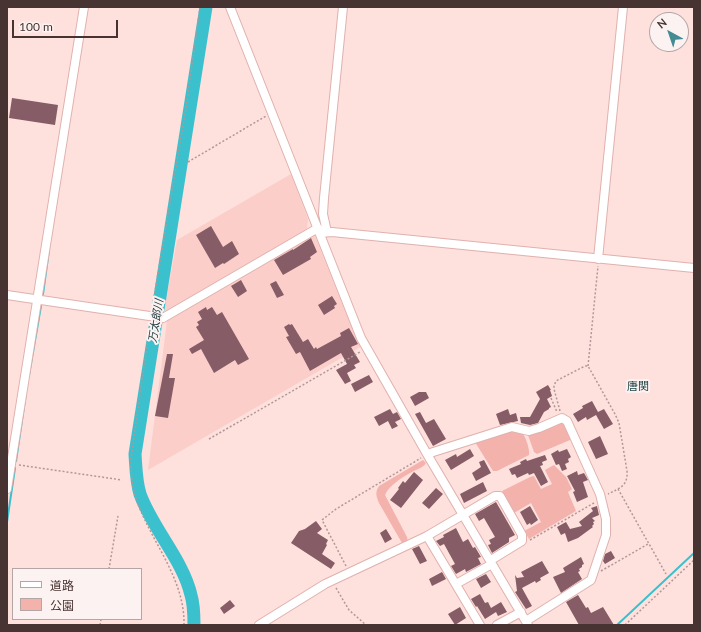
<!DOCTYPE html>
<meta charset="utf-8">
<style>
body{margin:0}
#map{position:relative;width:701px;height:632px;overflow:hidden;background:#fee0dd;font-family:Lato,"Noto Sans JP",sans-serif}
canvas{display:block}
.frame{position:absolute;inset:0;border:8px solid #473432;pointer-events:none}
.legend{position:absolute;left:12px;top:568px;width:130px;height:52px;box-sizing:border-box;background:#fcf2f1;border:1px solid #b4a6a5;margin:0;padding:5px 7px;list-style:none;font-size:12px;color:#473432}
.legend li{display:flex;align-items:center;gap:8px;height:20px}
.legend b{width:20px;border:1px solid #b4a6a5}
.north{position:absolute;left:649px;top:12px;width:40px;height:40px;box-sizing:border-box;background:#fcf2f1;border:1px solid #b4a6a5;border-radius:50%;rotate:320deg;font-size:11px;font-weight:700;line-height:16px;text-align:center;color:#473432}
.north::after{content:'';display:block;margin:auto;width:14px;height:18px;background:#448b93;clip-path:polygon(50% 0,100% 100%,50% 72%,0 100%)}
.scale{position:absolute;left:12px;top:20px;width:106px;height:18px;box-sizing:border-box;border:2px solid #473432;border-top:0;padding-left:5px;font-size:12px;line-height:14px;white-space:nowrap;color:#473432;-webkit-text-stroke:3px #fcf2f1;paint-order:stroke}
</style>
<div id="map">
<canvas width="701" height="632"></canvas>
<div class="frame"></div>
<ul class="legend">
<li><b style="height:5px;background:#fff"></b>道路</li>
<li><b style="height:11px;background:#f4b2ad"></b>公園</li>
</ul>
<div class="north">N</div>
<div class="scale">100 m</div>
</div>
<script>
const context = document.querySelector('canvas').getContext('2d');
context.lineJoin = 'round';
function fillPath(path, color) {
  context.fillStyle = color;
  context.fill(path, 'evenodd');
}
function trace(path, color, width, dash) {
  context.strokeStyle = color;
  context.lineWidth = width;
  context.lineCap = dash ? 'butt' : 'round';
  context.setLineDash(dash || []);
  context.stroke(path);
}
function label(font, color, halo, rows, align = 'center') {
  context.font = font + ' Lato,"Noto Sans JP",sans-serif';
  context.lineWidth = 4;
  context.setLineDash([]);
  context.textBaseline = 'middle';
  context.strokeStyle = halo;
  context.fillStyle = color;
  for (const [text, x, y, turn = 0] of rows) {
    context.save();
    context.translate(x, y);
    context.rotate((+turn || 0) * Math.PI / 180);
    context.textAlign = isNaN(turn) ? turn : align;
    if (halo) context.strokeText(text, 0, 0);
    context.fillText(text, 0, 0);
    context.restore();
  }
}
fillPath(new Path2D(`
 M291 174 308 219 307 229 290 241 169 310 164 311 177 240Z
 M311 235 315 236 346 313 362 346 148 470 167 321Z`), '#fcceca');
fillPath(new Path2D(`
 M559 422 567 426 572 437 570 440 537 454 534 452 528 435Z
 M511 431 522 432C526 438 530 449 529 455L497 471H493L475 442Z
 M423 460 426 463C423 468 417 469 412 472 403 477 389 485 385 495L407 537 408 542 402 543 379 503C376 496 375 492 379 486Z
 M554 465 566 477 572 489 568 492 576 511 529 539 524 531 541 522 531 503 514 513 502 491 530 477 534 476 541 489 552 484 545 470Z`), '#f4b2ad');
trace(new Path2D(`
 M43 294 49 250
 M29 375 41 306
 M16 461 26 393
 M7 522 15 468
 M617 625 694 553`), '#3bc0cd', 2);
trace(new Path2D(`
 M194 625C194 615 194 605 191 595 183 560 152 528 140 494 136 481 136 468 135 454L206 7`), '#3bc0cd', 13);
fillPath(new Path2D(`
 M12 98 58 105 55 125 9 118Z
 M211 226 223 247 232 241 239 254 224 264 223 263 215 268 196 235Z
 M311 238 317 252 310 257 311 259 283 275 274 260 293 249V250Z
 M241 280 247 291 238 297 231 286Z
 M276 281 284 295 277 298 270 284Z
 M332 296 337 304 334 306 335 308 324 315 318 305Z
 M206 307 207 310 212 307 217 315 222 312 249 359 238 365 235 360 214 373 201 349 192 354 189 349 204 340 196 327 199 325 197 322 202 319 198 312Z
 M289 324 290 325 292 324 303 342 308 339 314 349 316 347 317 349 341 336 340 333 349 328 358 344 351 347 360 362 354 365 356 368 347 373 351 381 345 384 336 370 347 364 341 353 310 371 300 352 296 354 286 337 289 336 284 327Z
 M167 354H173L169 378H175L168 418 155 416Z
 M369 375 373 382 355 392 351 384Z
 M548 385 551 390H550L552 396 547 399 551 407 549 408V409L544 412 538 423 530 425 521 423 520 417H530L540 399 536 392Z
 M419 392H426L429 398 415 406 410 397Z
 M592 401 598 412 604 409 613 424 604 429 596 415 587 420 586 417 578 422 573 414 583 408 582 406Z
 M390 409 393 414 397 412 401 419 395 422 398 426 392 429 388 421 379 426 374 417Z
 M508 409 510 415 516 413 518 421 500 425 496 414Z
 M420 412 426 423 434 419 446 439 433 446 415 414Z
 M600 436 608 454 596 459 588 442Z
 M470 449 474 456 451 470 445 460 456 454 457 457Z
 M567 449 571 457 568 459 569 462 565 464 567 469 562 471 559 464 556 465 551 454 558 450 559 452Z
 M545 455 547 460 542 462 543 465 540 466 548 482 541 486 534 473 529 475 528 473 517 478 515 474 512 475 509 469 521 464 520 462 526 459 527 461Z
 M484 460 491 473 476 481 472 473 481 467 479 462Z
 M577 471 578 475 584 473 588 480 583 482 588 497 577 502 573 492 575 491 567 476Z
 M414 472 423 480 401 508 390 500 399 489 398 488 403 481 405 483Z
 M483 482 487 491 464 503 460 494Z
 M436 488 443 494 429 509 422 503Z
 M496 502 515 535 509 538V542L492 553 488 545 491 544 489 540 495 537 484 518 479 521 475 514Z
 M530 506 538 520 531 525 530 523 527 525 520 512Z
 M597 506 599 515 592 518 595 521 593 522 594 524 592 526 593 527 578 538 568 542 565 533 561 535 557 527 566 522 570 529 582 526 579 522 593 511 591 508Z
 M316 521 322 529 317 533 328 540 326 544 327 545 322 554 335 563 331 569 291 543 299 531 305 529Z
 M456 528 463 542 468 539 473 548 475 547 481 557 478 558 481 564 466 572 465 569 456 574 451 566 455 564 444 544 440 546 436 541 444 537 443 535Z
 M386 529 392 539 385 543 380 533Z
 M419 546 427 561 420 564 412 549Z
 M611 551 615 558 605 564 603 561 605 554Z
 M581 557 584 564 582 565V567L579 569 580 571 578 572 582 579 561 593 553 577 565 572 563 568Z
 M542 561 549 573 540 578 541 580 536 583 535 581 522 588 532 606 526 609 515 592 517 591 515 575 517 578 524 577 521 572Z
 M442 572 446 579 432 586 429 579Z
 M486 574 491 582 481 588 476 579Z
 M480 594 485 603 488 602 491 608 501 602 507 612 498 616 496 612 485 619 477 606 476 607 471 599Z
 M578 595 586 608 588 607 591 613 603 607 614 625H579L566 602Z
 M230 600 235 606 224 614 220 608Z
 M460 607 466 618 455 625 448 614Z`), '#865c66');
const minor = new Path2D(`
 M230 7 361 338 427 454 528 625
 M327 232 323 214 324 198 343 7
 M320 233 332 232 694 268
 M598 259 623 7
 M7 295 163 318 318 228
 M427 454 512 427 529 431 539 428 562 418 567 421 600 494 606 519V535L591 580 526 621
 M7 489 84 7
 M427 536 480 625
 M456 584 492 564
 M259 625 325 584 427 536 495 496H500L522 535V541L491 560
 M497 625 521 612`);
trace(minor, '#e0b1ad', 10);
trace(new Path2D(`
 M188 162 266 116
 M152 309 186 108 200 7
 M150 323 131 459C131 474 132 489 138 504 153 544 185 580 184 625
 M588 366 598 266
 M551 398 557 412
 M560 411 554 389V386L556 381 585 366H588L615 414 619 423 627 471C628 486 620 488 608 494
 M209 439 360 352
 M19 465 122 480
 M618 489 666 574
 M530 540 594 503
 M346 566 322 520 336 509 421 458
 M109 569 118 516
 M601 571 648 544
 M336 588 349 610 366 625
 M100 625 101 619
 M625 625 694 560`), '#b19896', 1.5, [2, 2]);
trace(minor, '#fff', 8);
label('italic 11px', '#213d40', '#fcf2f1', [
 ["万太郎川",156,321,-81]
]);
label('11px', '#183b3e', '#fcf2f1', [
 ["唐関",638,386]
]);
</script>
